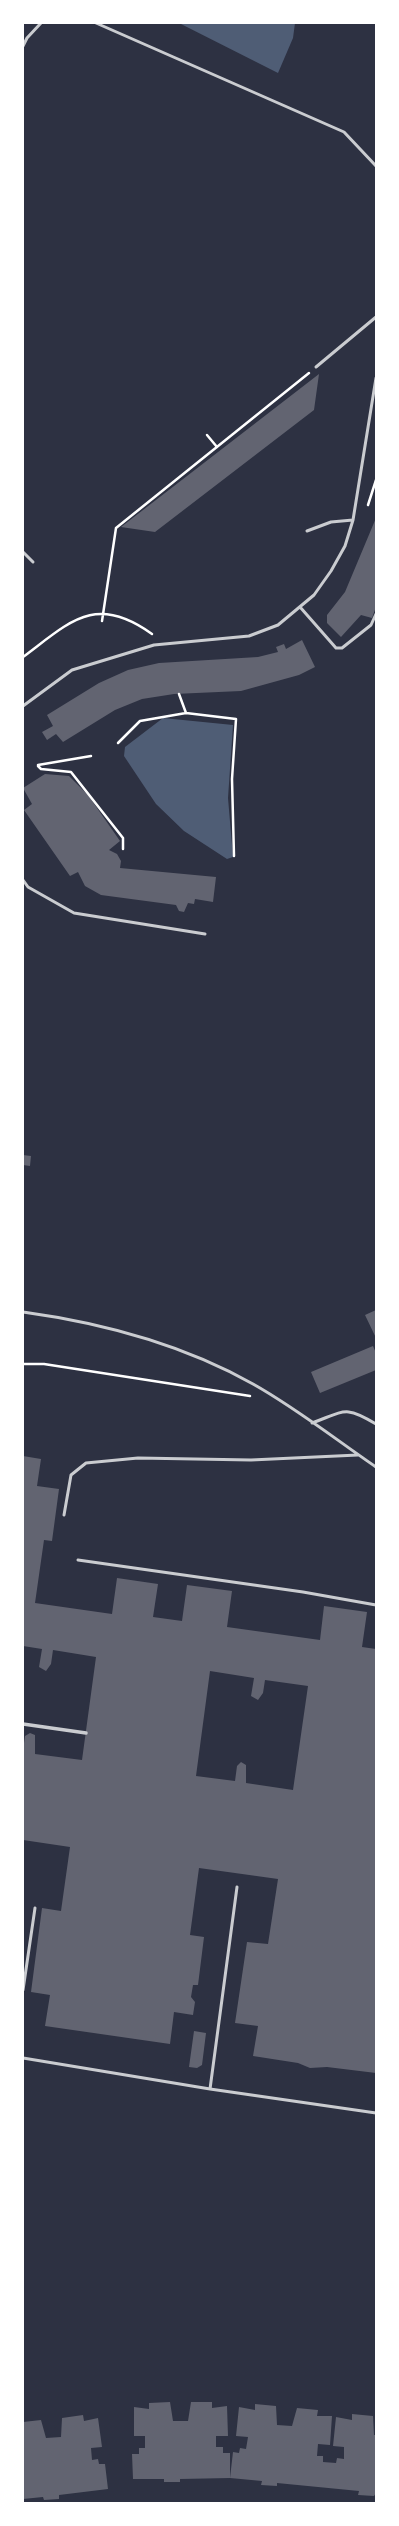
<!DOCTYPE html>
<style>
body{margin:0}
#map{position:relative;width:399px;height:2526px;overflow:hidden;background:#2d3142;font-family:Cabin,sans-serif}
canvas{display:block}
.frame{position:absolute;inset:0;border:24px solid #fff;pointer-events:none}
</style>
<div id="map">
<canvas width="399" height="2526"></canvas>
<div class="frame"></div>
</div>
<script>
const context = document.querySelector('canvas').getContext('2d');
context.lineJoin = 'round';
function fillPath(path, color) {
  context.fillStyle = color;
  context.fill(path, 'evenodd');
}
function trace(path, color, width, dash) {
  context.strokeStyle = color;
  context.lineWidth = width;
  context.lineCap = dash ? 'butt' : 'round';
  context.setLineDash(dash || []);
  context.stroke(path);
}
fillPath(new Path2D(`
 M179 23H295L293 38 278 73Z
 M163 718 233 725 228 798 233 857 227 859 184 831 156 804 124 756 125 747Z`), '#4f5d75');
fillPath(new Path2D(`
 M319 374 314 410 155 532 121 527Z
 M376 518V607L372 618 361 615 341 637 327 623V615L345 592Z
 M302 640 315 667 299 675 241 691 174 694 142 699 115 710 63 742 56 734 47 740 42 732 53 726 47 715 99 683 128 670 159 663 258 657 278 652 276 647 284 644 286 649Z
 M45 774 69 776 88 795 120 841 109 850 117 854 121 861 120 868 216 877 213 902 195 899 194 904 188 903 184 912 179 911 176 905 101 895 85 886 78 872 70 876 24 810 32 804 23 788Z
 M23 1155 31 1156 30 1166 23 1165Z
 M376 1310V1338L365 1315Z
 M373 1346 376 1353V1370L320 1393 311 1372Z
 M23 1456 41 1459 37 1486 59 1489 52 1541 44 1540 35 1603 112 1614 117 1578 158 1584 153 1617 182 1621 187 1585 232 1591 227 1627 320 1640 324 1606 367 1612 362 1647 376 1649V2073L327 2067 310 2068 298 2063 253 2056 258 2026 235 2023 247 1942 268 1944 278 1879 199 1868 190 1935 204 1937 198 1985H193L191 1997 195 2002 193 2015 174 2012 170 2044 45 2026 50 1995 31 1992 42 1908 61 1911 70 1847 23 1840V1750L25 1736 30 1733 35 1735V1754L82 1760 96 1657 53 1650 51 1664 46 1671 39 1667 42 1649 23 1646ZM210 1671 254 1678 251 1696 258 1700 263 1693 265 1680 308 1686 293 1790 246 1783V1765L241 1762 237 1766 235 1781 196 1776Z
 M194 2031 206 2033 202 2065 197 2068 189 2067Z
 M170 2402 173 2421H188L191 2402H212V2408L227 2406 228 2436H216V2447H223V2453H230V2478L180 2479V2482H164V2479H133L132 2454H139V2448H145V2436H134V2407L149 2409V2403Z
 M255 2404 276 2406 277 2425 292 2426 297 2408 318 2410 317 2416H332L330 2445 318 2444 317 2456H323V2462L336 2463 337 2458 344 2459V2447L333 2446 336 2417 352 2420V2414L373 2416 374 2435H376V2493L374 2496 358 2495 359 2491 277 2483V2486L261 2485 262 2481 230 2478 233 2452 239 2453 240 2448 246 2449 248 2437 236 2436 239 2407 255 2410Z
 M83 2415 84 2421 98 2418 102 2447 91 2448 92 2460 98 2459 99 2464H105L108 2489 59 2495V2499L44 2500 43 2497 23 2499V2422L41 2420 46 2438 61 2437 62 2418Z`), '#626471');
trace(new Path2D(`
 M207 435 217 447
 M368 505 376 480
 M102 621 116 528 309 373
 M23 657C70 622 95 593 152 634
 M186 713 236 719 232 779 234 856
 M118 743 140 721 186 713 179 694
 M38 765 91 756
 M38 766 41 769 71 772 123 838V849
 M23 1364H44L250 1396`), '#fff', 2.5);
trace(new Path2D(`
 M96 23 344 132 376 166
 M23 46 27 38 41 23
 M316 367 376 317
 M307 531 331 522 353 520
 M23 552 33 562
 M300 607 336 648H342L371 625 376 614
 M23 706 72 670 154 645 249 636 278 625 314 595 331 571 345 546 353 520 376 378
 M23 880 28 887 74 913 205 934
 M23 1312C103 1323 182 1344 253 1384 296 1408 335 1439 376 1467
 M312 1423C345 1411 345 1405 376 1424
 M64 1515 71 1475 86 1463 138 1458 251 1460 358 1455
 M78 1560 303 1592 376 1605
 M23 1990 35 1908
 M23 2058 210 2089 376 2113
 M210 2089 237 1887`), '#caccd0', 3);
trace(new Path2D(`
 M23 1724 86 1733`), '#caccd0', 3.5);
</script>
